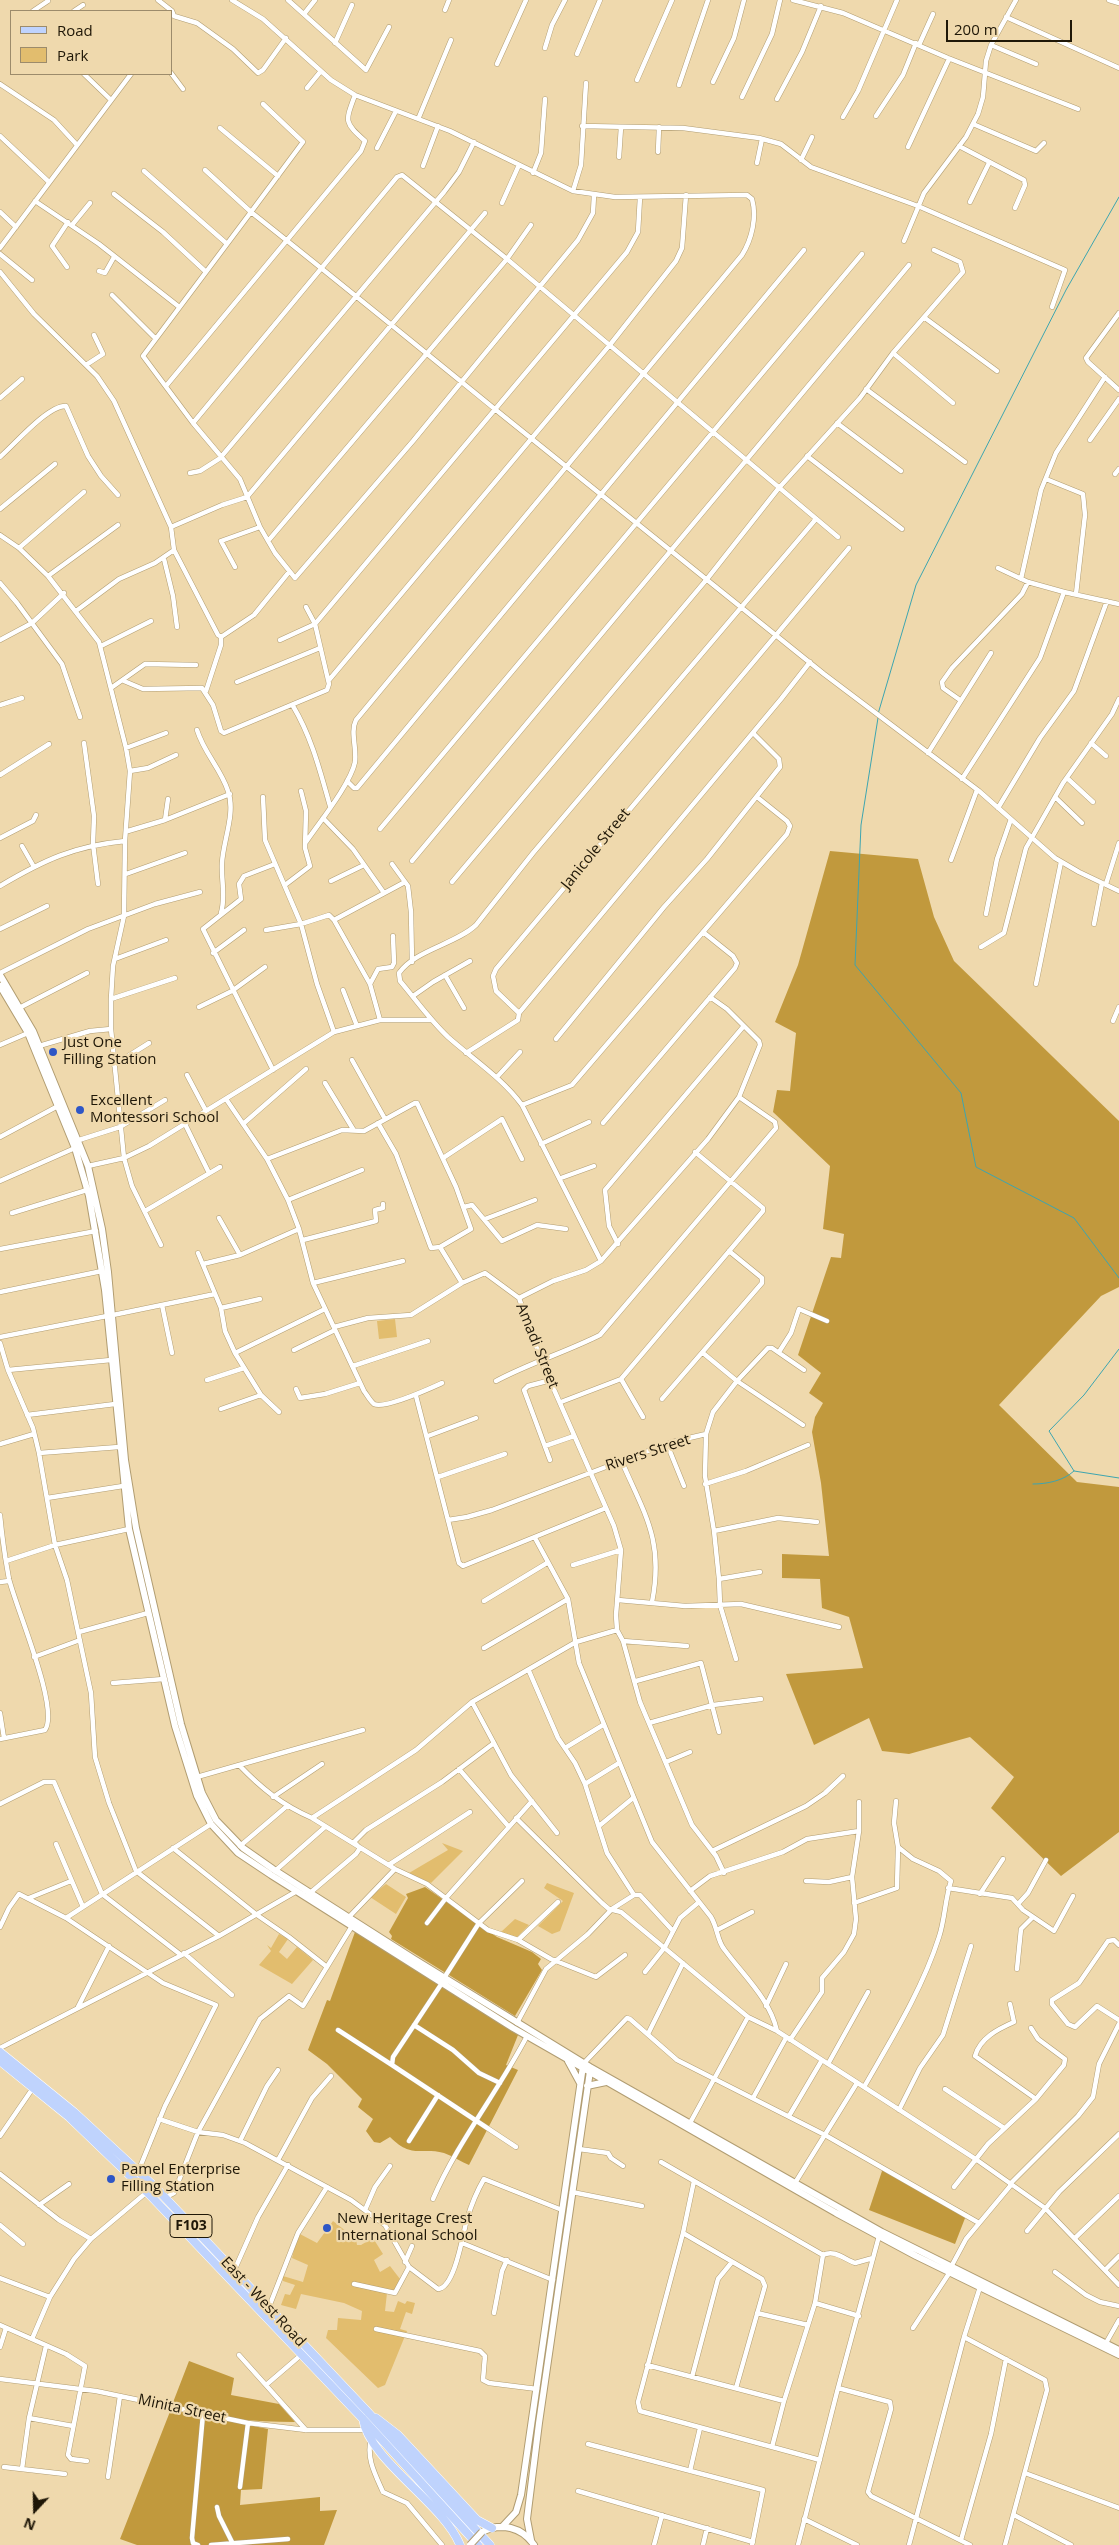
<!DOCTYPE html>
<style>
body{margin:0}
#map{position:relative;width:1119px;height:2545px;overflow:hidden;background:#efd9ad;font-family:"Open Sans",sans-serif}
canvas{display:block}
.legend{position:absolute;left:10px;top:10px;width:162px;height:65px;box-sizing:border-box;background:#efd9ad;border:1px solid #9c8b6b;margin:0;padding:6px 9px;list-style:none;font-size:15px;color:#1f1707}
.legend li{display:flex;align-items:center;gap:10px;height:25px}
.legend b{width:25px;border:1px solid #9c8b6b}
.north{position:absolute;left:10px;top:2485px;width:50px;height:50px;-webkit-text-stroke:4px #efd9ad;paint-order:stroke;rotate:201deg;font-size:14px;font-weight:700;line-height:20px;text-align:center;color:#1f1707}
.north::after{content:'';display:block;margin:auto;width:18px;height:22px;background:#1f1707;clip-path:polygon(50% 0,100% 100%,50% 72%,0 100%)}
.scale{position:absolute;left:946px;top:20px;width:126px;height:22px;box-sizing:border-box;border:2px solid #1f1707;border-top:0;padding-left:6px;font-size:15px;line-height:18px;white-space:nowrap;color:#1f1707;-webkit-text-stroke:4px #efd9ad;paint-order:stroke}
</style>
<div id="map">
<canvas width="1119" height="2545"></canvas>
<ul class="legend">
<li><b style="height:6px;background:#bfd3fd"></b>Road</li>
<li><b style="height:14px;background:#e2bd6e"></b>Park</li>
</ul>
<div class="north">N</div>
<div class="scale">200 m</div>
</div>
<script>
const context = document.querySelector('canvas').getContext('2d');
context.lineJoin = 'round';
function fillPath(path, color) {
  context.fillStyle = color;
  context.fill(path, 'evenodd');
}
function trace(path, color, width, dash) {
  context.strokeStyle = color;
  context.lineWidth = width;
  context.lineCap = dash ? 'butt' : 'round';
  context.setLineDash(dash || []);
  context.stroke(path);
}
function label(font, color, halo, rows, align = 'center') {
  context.font = font + ' "Open Sans",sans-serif';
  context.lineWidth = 4.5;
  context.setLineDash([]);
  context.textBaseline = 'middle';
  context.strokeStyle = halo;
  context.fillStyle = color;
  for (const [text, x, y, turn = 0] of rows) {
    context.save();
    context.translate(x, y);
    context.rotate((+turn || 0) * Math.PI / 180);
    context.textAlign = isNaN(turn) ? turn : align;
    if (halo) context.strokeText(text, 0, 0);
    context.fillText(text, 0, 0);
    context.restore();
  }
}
fillPath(new Path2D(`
 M395 1319 397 1337 379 1339 377 1321Z
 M442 1843 463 1851 431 1883 409 1873 448 1850Z
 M547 1883 574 1893 560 1931 552 1934 538 1926 563 1901 544 1888Z
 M386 1884 406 1897 396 1914 370 1897Z
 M515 1919 529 1925 517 1937 501 1932Z
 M279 1934 288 1939 279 1952 287 1959 297 1947 313 1960 292 1984 259 1965 271 1951 267 1945 271 1948Z
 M333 2221 356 2239 357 2245H361L373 2238 383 2254 374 2260 380 2272 390 2266 400 2279 394 2293H387L385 2311 394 2312 398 2301 405 2304 407 2301 415 2303 412 2314 406 2312 400 2329 407 2331 385 2385 378 2388 326 2338 328 2330H337L338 2318 361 2320 362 2311 344 2303 301 2294 296 2309 281 2305 285 2294 290 2295 295 2285 283 2281V2276L303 2282 308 2265 292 2258 298 2233 317 2243Z`), '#e2bd6e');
fillPath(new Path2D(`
 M830 851 918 859 934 917 954 961 1119 1121V1287L1101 1296 999 1405 1077 1482 1119 1487V1832L1061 1876 991 1808 1014 1777 970 1737 909 1754 882 1751 869 1718 814 1745 786 1674 863 1668 849 1617 822 1608 820 1579 782 1578V1554L829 1556 821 1483 812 1432 815 1417 823 1403 809 1393 821 1373 798 1355 831 1257 841 1258 844 1234 823 1229 830 1166 773 1112 777 1090 790 1091 796 1033 775 1022 798 965Z
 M425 1887 497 1937 532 1952 541 1959 538 1964 542 1970 515 2016 391 1939 392 1936 389 1932 408 1898 406 1894Z
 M355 1932 518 2035 506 2065 518 2070 469 2165C461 2162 453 2156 444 2153 421 2147 412 2159 390 2137L380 2143 374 2142 366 2131 373 2119 358 2107 362 2099 327 2064 308 2050 327 2000 330 2001Z
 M883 2168 967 2213 955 2244 869 2210Z
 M189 2361 234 2378 231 2395 279 2404 295 2422C254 2422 211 2419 172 2405Z
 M171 2409 268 2429 262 2489 241 2490 240 2505 320 2497V2511L337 2510 324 2545H137L120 2539Z`), '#c1993d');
trace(new Path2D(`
 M878 714 916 585 1066 290 1119 197
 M878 718 861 825 855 965 961 1093 976 1167 1074 1218 1119 1278
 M1119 1349 1084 1395 1049 1431 1074 1471 1119 1478
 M1033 1484C1047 1484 1063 1481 1074 1471`), '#3da5b0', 1);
const minor = new Path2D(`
 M158 0 172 11 174 16
 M232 0 263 19 331 80 355 95 450 131 573 191 615 197 747 195 752 199C757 217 752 239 742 255L356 720C350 732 357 748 355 762 351 783 319 823 306 842
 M288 0 366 70 389 27
 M793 0 843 13 948 58 1078 109
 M1109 0 1119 3
 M445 10 449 0
 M33 11 48 1
 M74 11 83 5
 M304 14 315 0
 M174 16 197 23 233 49 258 73 263 70 286 38
 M1006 17 1119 68
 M335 43 352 5
 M919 45 933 14
 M991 45 1036 64
 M545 48 552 25 565 0
 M577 54 600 0
 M497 64 526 0
 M171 73 183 89
 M84 74 111 100
 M637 80 672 0
 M713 82 734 38 744 0
 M0 84 54 120 77 145
 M679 85 708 0
 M307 88 321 71
 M742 97 772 34 780 0
 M777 99 802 52 821 6
 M876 116 903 75 916 43
 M419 117 451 40
 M843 117 858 91 897 0
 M973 124 1036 151 1044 143
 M582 126 683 128 759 138 781 144 811 167 918 206 1065 270 1052 307
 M220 128 278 176
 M0 136 49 182
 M959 146 1024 180 1025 185 1015 208
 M908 147 949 59
 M377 148 396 111
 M658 152 659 127
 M619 157 621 127
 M801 160 812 137
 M757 163 762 139
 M423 166 438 126
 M205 170 251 212 303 142 263 104
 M144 171 226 243
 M533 173 541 153 545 99
 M573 191 581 165 586 83
 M114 194 163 232 205 271
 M594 195 593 213 578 240 413 441 295 578 275 553 260 527 240 479 193 423 143 356 251 212C333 277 415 344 496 410L824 674 979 791 1055 858 1079 872 1119 891
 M35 201 99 244 178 306
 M970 202 989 163
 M502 203 519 165
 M0 212 16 227
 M72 225 90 203
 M904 241 924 193 966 137 978 114 983 97 986 61 991 45 1016 0
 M0 248 131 74
 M0 254 32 280
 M67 267 52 246 68 222
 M99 271 105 273 114 257
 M0 272 34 314 97 376 114 401 171 527 174 550 218 635 221 637V645L206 691
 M112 295 155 338
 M1119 313 1086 358 1088 362 1119 390
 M925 318 997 371
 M893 353 953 403
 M86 365 103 354 94 335
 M166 386 361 151 365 141C344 122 345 122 355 95
 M866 389 965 462
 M0 398 22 379
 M193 423 397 177 402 175 507 259 838 537
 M837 423 901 471
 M1090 440 1119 399
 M807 456 902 529
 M0 457C14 445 48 405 66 406L88 456 101 476 118 495
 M221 457 444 192 459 172 474 142
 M190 473 200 471 222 457
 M1115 474 1119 469
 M1046 479 1083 494 1085 515 1076 594
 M0 509 55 464
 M171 527 222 505 247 497 485 213
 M0 535 19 548 48 576 99 642 126 748 130 771 125 841 124 916 113 966 111 999V1029L124 1158 88 1166
 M268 541 507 259 531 225
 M19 548 84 492
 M164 559 173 596 177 627
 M235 567 221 541 260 527
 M998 568 1028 582 1064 592
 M48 576 118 525
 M1021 579 1041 490 1056 453 1105 377
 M0 583 17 603 62 664 80 717
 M76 611 119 579 155 563 174 550
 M221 637 254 615 289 572
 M0 640 32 623 64 593
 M280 640 315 624 306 607
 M101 646 151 621
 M329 680 609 346 676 261 682 248 686 195
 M124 681 143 689 202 688 213 705 221 731 224 733 327 690 329 684 315 624 627 252 638 232 640 197
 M237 682 320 648
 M111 688 145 664 196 665
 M960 700 943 688 942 682 952 668 1022 594 1028 582
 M0 705 22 698
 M293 706C312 738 320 771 330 806
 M197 730C204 753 221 769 228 791 236 813 223 841 222 863 221 880 226 897 221 913
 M84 743 94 816 93 844 98 884
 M1091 743 1106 756
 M126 748 166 733
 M928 753 991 653
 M130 771 148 768 176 755
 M0 775 49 744
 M1067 778 1093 802
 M962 779 1040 658 1064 592 1119 604
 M347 781 354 788H357L804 250
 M263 797 265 840 301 924 317 984 334 1032
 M1055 797 1082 823
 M998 808 1040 738 1074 691 1107 601
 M323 818 353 849 384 893
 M165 820 168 799
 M380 829 862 254
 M128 831 165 820 230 794
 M0 838 33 821 36 815
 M22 846 34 867
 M951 860 977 790
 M412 861 909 265
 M392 864 408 886 411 912 412 962
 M126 874 185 853
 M331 881 364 865
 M452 882 707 579 778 489 860 398 893 353 963 272 960 262 934 250
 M1106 884 1119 843
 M285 885 310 866 305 848 306 811 301 791
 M0 886C44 860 74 846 125 841
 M986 914 997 859 1011 819
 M334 920 405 882
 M1094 924 1102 883
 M0 929 47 906
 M266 930 301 924 329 915 334 920 370 984 380 1020
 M981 947 1004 933 1026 848 1063 783 1112 714 1119 699
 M213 953 244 930
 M115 959 166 940
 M0 973 88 929 155 904 200 892
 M445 975 464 1008
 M370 984 378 969 392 967 394 963 393 936
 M1036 984 1061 862
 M343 990 357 1026
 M413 996 433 982 470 961
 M111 999 175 978
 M21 1007 87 973
 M199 1007 232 991 265 967
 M519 1013 496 991 493 976 496 969 849 548
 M519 1013 781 699 810 662
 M1113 1021 1119 1007
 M556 1039 664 907 707 859 780 767 779 759 753 733
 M0 1045 28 1033
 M39 1046 90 1031 111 1029
 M466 1053 518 1020 519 1013
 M352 1060 385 1119
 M114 1065 149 1043
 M273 1070 203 929 241 899 239 884 244 876 275 864
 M187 1075 206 1111
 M497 1077 520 1052
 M325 1083 353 1129
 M226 1099 267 1159 288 1200 299 1229 313 1283 364 1391C367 1395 370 1401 374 1404 385 1409 431 1388 442 1383
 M522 1105 572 1085 787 834 790 826 787 821 757 797
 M603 1123 735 968 737 963 733 956 703 932
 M185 1124 209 1173
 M243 1124 306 1069
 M0 1137 58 1106
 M79 1140 120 1127 165 1100
 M541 1144 589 1122
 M443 1158 502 1119 522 1159
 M267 1159 342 1130 364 1131 415 1103H417L456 1187 471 1229 440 1247 431 1248 396 1154 378 1123
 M561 1178 594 1166
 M0 1181 75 1148
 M288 1200 362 1170
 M464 1207 472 1205 502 1241 537 1225 566 1229
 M145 1211 220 1167
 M12 1213 87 1190
 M219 1218 240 1255
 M485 1219 535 1200
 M303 1240 376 1221 375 1210 383 1208V1204
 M618 1244 609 1226 605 1190 743 1027
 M161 1245 132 1186 124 1158 149 1146 334 1032 380 1020H432
 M440 1247 462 1283
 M0 1249 96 1231
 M198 1253 221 1308 225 1331 235 1353 261 1395 279 1412
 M601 1261 522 1105C502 1078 474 1060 448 1037 430 1020 416 1000 400 981L399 973C415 950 456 944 476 925L533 853 816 519
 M203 1264 240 1255 299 1229
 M313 1283 403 1261
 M0 1292 102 1271
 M519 1298 553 1281 586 1270 601 1261 708 1139 739 1097 760 1045 759 1041 727 1009 710 997
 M162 1305 172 1353
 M221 1308 260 1299
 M113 1315 215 1294
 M334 1327 368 1318 411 1315 462 1283 485 1273 519 1298 541 1360 614 1526 621 1550 616 1615 617 1630 623 1641 640 1702 692 1825 716 1856 724 1873
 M0 1337 107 1316
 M0 1343 8 1370 33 1428 39 1453 55 1545 67 1580 91 1693 95 1757 109 1803 136 1871 219 1936
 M294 1350 335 1330
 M779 1352 791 1333 799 1309 827 1321
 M235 1353 325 1309
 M703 1353 737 1381 713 1412 706 1434 705 1476 714 1531 719 1579 720 1605 736 1659
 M353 1366 428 1341
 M8 1370 111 1360
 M621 1379 643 1417
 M207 1380 244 1368
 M496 1381C530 1363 566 1352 600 1335L776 1128 775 1122 739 1097
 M296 1389 300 1398 325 1394 360 1383
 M416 1396 459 1563 463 1566 606 1508
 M662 1399 762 1283V1278L729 1251
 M561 1402 621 1379 763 1211V1208L695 1152
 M221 1409 261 1395
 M27 1415 115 1404
 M803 1425 737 1381 768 1348H772L804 1370
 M428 1436 476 1418
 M0 1444 34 1434
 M667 1444 684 1486
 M545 1446 574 1436
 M39 1453 119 1447
 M550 1460 524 1390 528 1386 551 1380
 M622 1462C645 1515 664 1541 652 1602
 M438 1477 505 1454
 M705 1484 746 1471 808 1445
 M47 1498 123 1486
 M0 1515C2 1536 5 1558 9 1579 16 1608 60 1709 45 1730L0 1739
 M448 1520 467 1517 492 1510 672 1442 706 1434
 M714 1531 778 1518 817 1522
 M535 1538 568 1599 579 1663 652 1842 711 1917C718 1929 717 1940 724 1949 743 1975 770 1999 777 2031
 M6 1561 55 1545 129 1529
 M573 1565 621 1550
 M719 1579 760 1572
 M0 1582 9 1581
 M618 1600 685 1606 741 1604 839 1627
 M484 1601 547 1563
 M79 1632 148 1613
 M623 1641 687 1646
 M484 1648 568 1599
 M34 1657 80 1640
 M529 1671 558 1738 575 1763 585 1784 607 1853 634 1895
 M636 1681 701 1663 719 1732
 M113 1683 164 1679
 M472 1702 511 1775 557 1833
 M0 1713 4 1738
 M649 1723 713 1705 761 1699
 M565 1748 603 1725
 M666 1762 690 1752
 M239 1765 363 1730
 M459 1769 509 1827
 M197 1777 239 1765C261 1788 282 1805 312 1818L416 1750 472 1702 576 1642 617 1630
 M585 1784 619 1763
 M273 1797 322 1764
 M0 1804 44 1782H54L102 1894 181 1955
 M312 1818 395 1869 427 1884 488 1930 518 1940 551 1959 596 1977 625 1955
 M516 1818 602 1903 609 1909 621 1912 748 2017 777 2031 864 2087 977 2160 1045 2208 1119 2285
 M599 1826 633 1798
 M859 1831V1802
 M56 1844 83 1907
 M240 1846 287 1806
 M173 1848 257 1915 289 1937 327 1967
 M712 1851 806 1806 825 1793 843 1776
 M390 1864 470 1812
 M275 1871 325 1827
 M806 1881 829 1882 852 1877
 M948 1888 1012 1898 1023 1910 1054 1931 1073 1896
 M690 1891 710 1876 783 1852 807 1839 859 1831 852 1877 856 1919 854 1934 844 1952 822 1978V1992L790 2040
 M310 1893 356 1854 360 1848 354 1842 366 1830 442 1782 494 1743
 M980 1894 1003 1859
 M29 1898 71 1881
 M854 1903 897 1888 898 1847
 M1018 1904 1028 1893 1046 1860
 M349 1917 395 1869
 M66 1918 211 1824
 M427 1923 446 1898 532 1801
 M0 1927 9 1908 19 1894 66 1918 163 1983 216 2005 165 2106 138 2172
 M719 1929 752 1912
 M518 1940 558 1902
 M1119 1945 1114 1940 1108 1941 1079 1983 1052 2000V2004L1068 2024 1075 2027 1097 2006 1119 2020
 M184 1953 232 1995
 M1017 1969 1021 1929 1033 1917
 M645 1972 665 1947 680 1918 699 1902
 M444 1978 479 1923 522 1881
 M442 1983 393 2057 392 2065 516 2147
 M1010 2004 1014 2022C998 2029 980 2038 975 2056L1036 2099
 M766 2006 786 1964
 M78 2007 109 1946
 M517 2023 546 1969 588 1934 612 1909 634 1895H640L673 1931
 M414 2025 453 2050 479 2073 500 2083
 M338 2030 392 2065
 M648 2034 683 1963
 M0 2048 219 1936 297 1891
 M584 2063 627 2018 630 2019 677 2060 825 2135 979 2223
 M828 2064 868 1992
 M864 2087C892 2038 922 1990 939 1937 945 1919 945 1899 951 1881L939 1871 913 1859 898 1847 894 1823 896 1801
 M945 2089 1004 2128
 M753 2098 786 2038
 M899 2110 920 2068 943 2035 971 1946
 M789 2116 822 2060
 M159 2119 198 2132 223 2135 245 2143 351 2200 385 2225 409 2267 438 2289C455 2288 463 2233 467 2219 471 2206 477 2191 484 2179L562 2210
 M690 2123 748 2017
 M0 2136 33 2088
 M240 2141 267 2086 278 2070
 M409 2141 438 2095
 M579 2149 608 2153 611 2158 623 2166
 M278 2160 312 2098 331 2076
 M661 2162 823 2255 815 2303 859 2316
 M0 2174 59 2220 91 2239
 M694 2181 683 2233 638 2402 640 2411 820 2460
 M795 2183 857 2083
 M1010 2184 1078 2116 1093 2097 1099 2064 1119 2024
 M954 2187 988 2144 1036 2099 1064 2065 1065 2059 1038 2039 1031 2028
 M572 2192 642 2206
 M164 2198 174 2193 198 2132 260 2019 289 1996 303 2006 352 1926
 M433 2199C458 2141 498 2092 527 2036
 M39 2205 69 2184
 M365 2210 375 2187 390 2166
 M0 2225 23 2244
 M1027 2231 1059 2192 1119 2134
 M683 2233 762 2279 765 2286 736 2388
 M879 2236 838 2388 890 2402 891 2409 868 2492 871 2496 970 2545
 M1075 2238 1119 2196
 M462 2243 553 2280
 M823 2255C834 2249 844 2259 855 2263L873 2258
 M405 2262 412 2246
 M951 2267 966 2239 1011 2185
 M1105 2270 1119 2256
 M234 2271 258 2217 288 2165
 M1055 2272 1086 2295 1100 2302 1119 2306
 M0 2278 50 2297
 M354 2284 395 2293 409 2267
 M269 2307 298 2233 327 2187
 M494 2313 502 2271 507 2260
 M757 2313 808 2325
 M0 2325 66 2354 85 2366 68 2455 71 2459 87 2461
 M913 2328 950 2272
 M376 2329 480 2351 485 2356 483 2380 489 2383 537 2389
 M964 2337 1045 2380 1047 2390 1005 2545
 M32 2339 50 2297 74 2259 91 2239 147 2192
 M1106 2343 1119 2320
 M0 2347 6 2328
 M239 2355 306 2430
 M647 2365 784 2401 772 2447
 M692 2377 718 2279 732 2262
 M0 2379 96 2391 248 2423 306 2430H365
 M266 2385 301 2355
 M784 2401 815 2303
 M29 2418 73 2426
 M371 2439C366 2458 375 2474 383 2492L407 2503 442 2545
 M588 2444 763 2490 752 2545
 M4 2467 65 2474
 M22 2469 29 2418 46 2346
 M690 2471 700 2428
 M1025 2473 1119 2508
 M108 2477 120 2396
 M240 2487 248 2423
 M578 2491 753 2542
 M217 2507 219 2516 233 2544
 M1014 2515 1071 2545
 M804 2519 857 2545
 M961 2540 991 2434 1006 2359
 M198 2545 193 2543 192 2538 203 2414
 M211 2545 288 2539
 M654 2545 662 2515
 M703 2545 707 2528
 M798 2545 838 2388
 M909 2545 964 2337 980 2287`);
const secondary = new Path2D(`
 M0 975 33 1031 88 1166 102 1229 108 1272 125 1460 136 1528 181 1724 202 1793 216 1820 243 1848 273 1869 414 1959 590 2067 882 2232 1119 2350
 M0 986 28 1033 75 1148 89 1196 105 1290 129 1529 175 1726 197 1796 211 1824 238 1853 271 1875 513 2028 836 2213 916 2256 1119 2355
 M568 2061 580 2083
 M587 2086 606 2082
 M502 2527 516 2512 521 2495 583 2066
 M482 2532C501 2522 522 2527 534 2545
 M531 2540 527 2519 539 2423 590 2071`);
const primary = new Path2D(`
 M0 2052 74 2112 154 2186 366 2410 490 2545
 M0 2061 69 2117 147 2192 363 2419 478 2545
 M376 2418 398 2435 477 2520 492 2528
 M363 2419C369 2460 444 2504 460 2545`);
trace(minor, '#b19d72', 5.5);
trace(secondary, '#b19d72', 8);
trace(primary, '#fff', 9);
trace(minor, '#fff', 4.5);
trace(secondary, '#fff', 6);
trace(primary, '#bfd3fd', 8);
const secondaryBridge = new Path2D(`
 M470 2545 482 2532`);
trace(secondaryBridge, '#b19d72', 8, []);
trace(secondaryBridge, '#fff', 6);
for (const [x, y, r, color] of [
 [53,1052,5,"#2e56c6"],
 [80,1110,5,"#2e56c6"],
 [111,2179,5,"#2e56c6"],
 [327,2228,5,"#2e56c6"]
]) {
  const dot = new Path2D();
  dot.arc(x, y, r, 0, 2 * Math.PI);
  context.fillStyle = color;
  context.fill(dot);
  trace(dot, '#efd9ad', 2);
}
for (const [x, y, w] of [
 [191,2226,42]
]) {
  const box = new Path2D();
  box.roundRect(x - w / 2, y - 11.5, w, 23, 4);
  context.fillStyle = '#efd9ad';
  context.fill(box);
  trace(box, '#1f1707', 1);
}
label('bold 14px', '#1f1707', null, [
 ["F103",191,2226]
]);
label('15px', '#1f1707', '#efd9ad', [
 ["Janicole Street",596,849,-51],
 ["Amadi Street",537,1346,68],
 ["Rivers Street",648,1453,-18],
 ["East - West Road",263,2302,47],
 ["Minita Street",182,2409,12]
]);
label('15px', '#1f1707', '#efd9ad', [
 ["Just One",63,1043],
 ["Filling Station",63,1060],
 ["Excellent",90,1101],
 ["Montessori School",90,1118],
 ["Pamel Enterprise",121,2170],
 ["Filling Station",121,2187],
 ["New Heritage Crest",337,2219],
 ["International School",337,2236]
], 'left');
</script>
